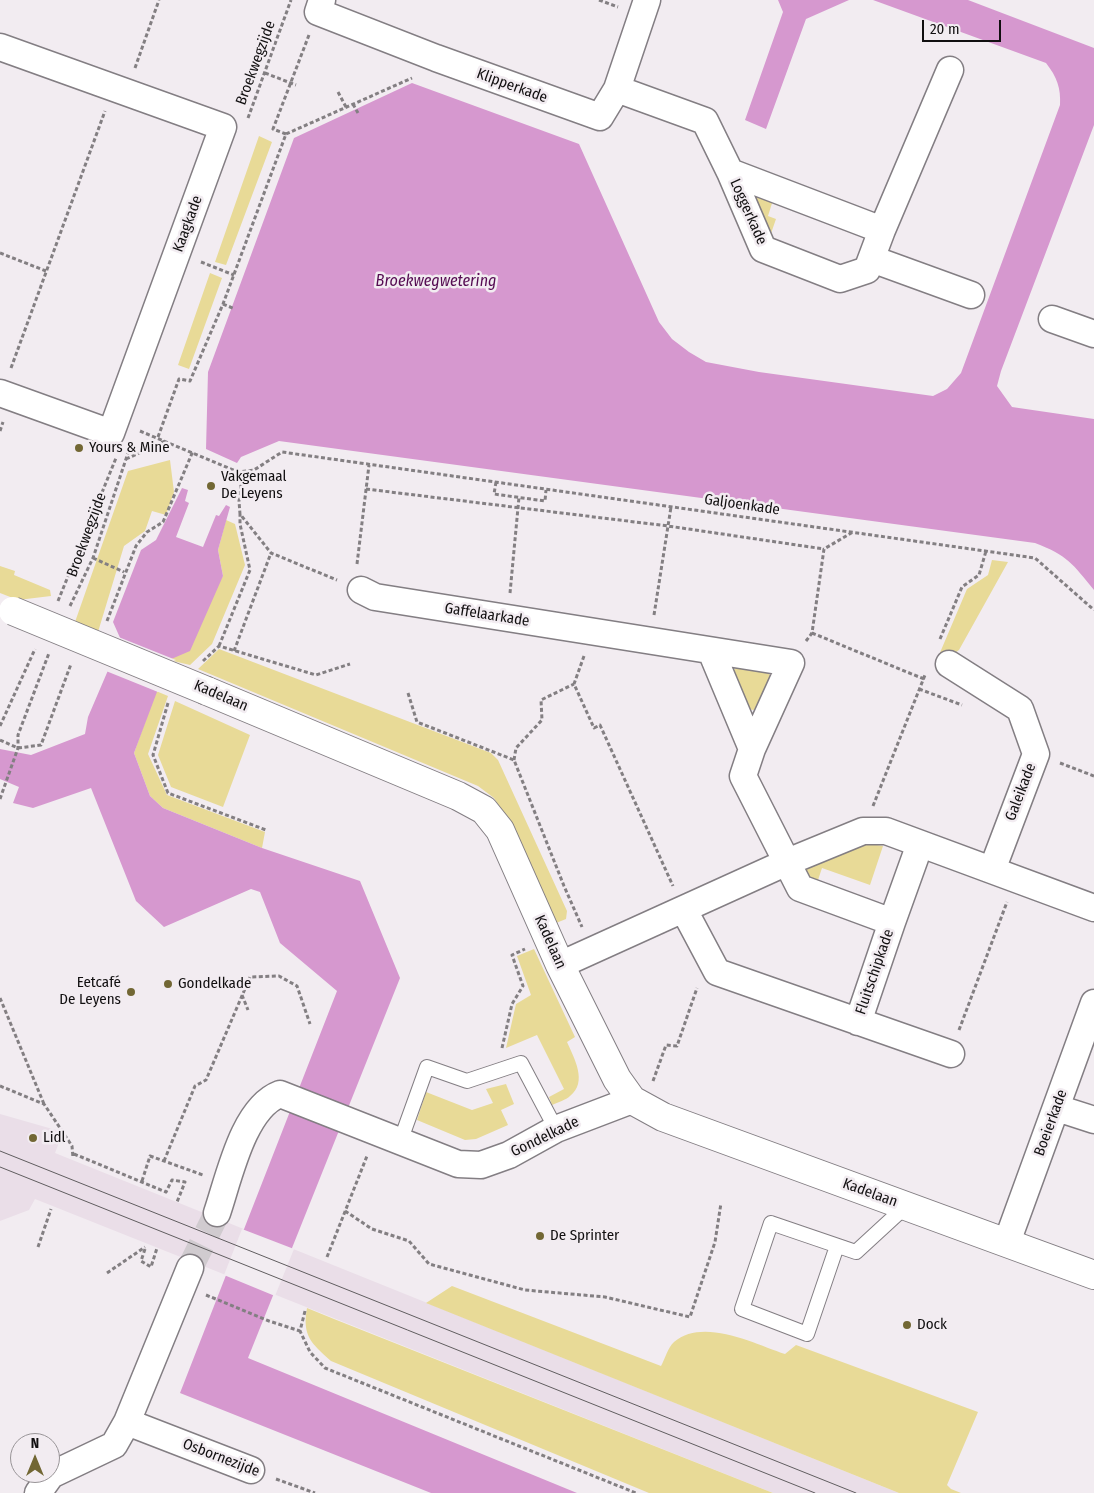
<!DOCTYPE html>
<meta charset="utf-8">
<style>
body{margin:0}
#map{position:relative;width:1094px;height:1493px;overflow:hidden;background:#f2ecf1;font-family:"Fira Sans Condensed",sans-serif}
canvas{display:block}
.north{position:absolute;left:10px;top:1433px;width:50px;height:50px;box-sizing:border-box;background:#f2ecf1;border:1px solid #989497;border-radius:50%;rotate:0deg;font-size:14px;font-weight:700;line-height:20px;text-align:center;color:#110f10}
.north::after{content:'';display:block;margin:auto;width:18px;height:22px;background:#726734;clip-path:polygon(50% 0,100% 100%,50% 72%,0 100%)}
.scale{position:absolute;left:922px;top:20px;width:79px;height:22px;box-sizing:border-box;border:2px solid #110f10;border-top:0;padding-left:6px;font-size:15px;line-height:18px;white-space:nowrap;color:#110f10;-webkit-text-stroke:4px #f2ecf1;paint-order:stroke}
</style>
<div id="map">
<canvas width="1094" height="1493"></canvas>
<div class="north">N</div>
<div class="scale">20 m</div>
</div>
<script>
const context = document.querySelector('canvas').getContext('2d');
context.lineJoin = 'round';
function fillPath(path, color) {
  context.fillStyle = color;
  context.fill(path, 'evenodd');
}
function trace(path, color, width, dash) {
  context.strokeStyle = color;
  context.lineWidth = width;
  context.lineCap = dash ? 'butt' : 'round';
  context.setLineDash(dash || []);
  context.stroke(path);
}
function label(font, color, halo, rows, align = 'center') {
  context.font = font + ' "Fira Sans Condensed",sans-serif';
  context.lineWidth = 5;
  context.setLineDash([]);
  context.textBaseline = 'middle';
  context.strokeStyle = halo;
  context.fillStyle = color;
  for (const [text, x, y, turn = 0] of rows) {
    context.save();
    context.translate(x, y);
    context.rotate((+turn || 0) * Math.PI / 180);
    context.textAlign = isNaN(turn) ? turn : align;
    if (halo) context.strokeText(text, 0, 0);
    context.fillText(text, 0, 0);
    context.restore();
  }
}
fillPath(new Path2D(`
 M0 1114 63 1132 55 1153 899 1493H773L35 1199 29 1210 0 1221Z`), '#eadee8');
fillPath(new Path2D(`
 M259 136 272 142 226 265 215 262Z
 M747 184 773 200 768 216 776 219 768 242Z
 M210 273 222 278 189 369 178 365Z
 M170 460 174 492 166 515 152 511 145 531 124 546 98 632 75 622 128 471Z
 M226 520 235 524 245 565 212 644 190 665 169 660 223 576 218 550Z
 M992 560 1008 562 959 650 948 658 939 655 967 589 988 575Z
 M0 566 15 571 14 575 50 590 51 596 18 600 0 593Z
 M219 649 491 753 498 760 567 911 566 919 556 923 505 816 494 798 478 786 198 669Z
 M738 665 767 670 771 677 754 710 747 709 730 675Z
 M156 691 168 696 148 754 167 795 265 832 262 848 163 808 150 796 134 753Z
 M175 701 250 735 223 807 171 787 158 755Z
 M871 844 883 846 870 885 822 868 816 886 793 871 845 847Z
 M534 949 575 1037 567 1042C574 1058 588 1082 570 1096 566 1100 558 1102 552 1105L549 1097 564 1089 537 1035 506 1048 516 1004 531 995 517 956Z
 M506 1084 514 1104 501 1110 508 1125 476 1139 465 1140 417 1120 426 1092 472 1110 493 1103 486 1089Z
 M452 1286 661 1366C665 1359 668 1347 674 1342 703 1317 755 1344 785 1354L796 1345 978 1412 947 1485 951 1489 961 1493H899L426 1303Z
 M307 1308 334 1319 773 1493H649L331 1361C311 1343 302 1336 307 1308Z`), '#e8da97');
fillPath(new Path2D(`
 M778 0H849L806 19 766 129 745 120 783 12Z
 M873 0H968L1094 48V125L1001 371 997 386 1012 407 1094 419V590C1073 564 1067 555 1035 543L279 441 241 457 237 463 206 449 208 372 294 138 412 83 579 144 659 322 672 339 689 352 706 362 759 372 933 396 947 389 961 373 1060 105C1061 88 1057 77 1046 63Z
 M182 488 188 490 185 501 189 503 176 537 203 547 216 515 219 516 226 505 230 507 218 550 223 576 190 651 169 660 134 753 150 796 163 808 262 848 360 881 400 978 248 1358 577 1493H431L180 1393 337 991 280 943 260 892 251 889 164 927 136 901 91 788 33 808 13 803 19 787 0 779V749L31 755 85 734 88 717 121 640 113 622 141 550 156 540Z`), '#d698cf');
fillPath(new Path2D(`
 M116 636 176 660 171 662 158 692 106 671 118 640Z
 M242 1229 294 1249 275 1296 224 1275Z`), '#f2ecf1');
trace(new Path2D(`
 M190 1268 217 1213`), '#d0cbcf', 26, [26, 13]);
const lane = new Path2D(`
 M400 1142 427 1067 467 1081 521 1063 556 1129
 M837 1246 807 1334 742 1309 771 1223 856 1252 906 1206`);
const street = new Path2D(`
 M322 0 318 12 436 58 600 117 617 89 647 0
 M0 47 223 127 111 433 0 393
 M617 89 705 121 730 172 882 230 950 70
 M730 172 763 249 840 279 867 270 882 230
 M872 259 971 295
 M1052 319 1094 334
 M361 590 375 597 791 663 752 749 743 776 800 888 892 922 858 1022
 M711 651 752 749
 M949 664 1020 709 1036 754 992 870
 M684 910 717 972 951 1054
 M892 922 920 844
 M560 965 785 863 863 831H886L1094 908
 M1057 1108 1094 1120
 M217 1213C229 1178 243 1108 280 1094L458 1164 481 1165 509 1155 556 1129 632 1100
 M1007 1242 1094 1003
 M127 1422 251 1470
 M38 1493 51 1475 114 1445 127 1422 190 1268`);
const secondary = new Path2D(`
 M207 691 458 796 484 810 500 830 560 965 617 1079 632 1100 663 1117 1094 1275`);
trace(lane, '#837e83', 16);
trace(street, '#837e83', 29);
trace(secondary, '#837e83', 30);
trace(new Path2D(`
 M599 0 618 7
 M135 68 159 0
 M265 73 296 85
 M338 92 346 107
 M353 104 358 113
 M248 118 291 0
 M286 134 273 129 309 35
 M0 253 46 271
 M201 262 234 275
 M223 304 235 309
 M11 368 105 111
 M0 431 3 422
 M140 431 238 472 254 470 282 452 1035 558 1094 610
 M158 437 179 379 190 381 223 304 286 134 412 78
 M126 459 165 441
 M238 472 241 486 239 501 240 514 271 553 337 580
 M496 482 494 494 545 501 546 490
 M366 489 668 526 824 549
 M93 558 124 572
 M357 564 369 465
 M510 593 519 497
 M58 601 116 458
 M70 606 93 558 128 453
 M654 615 671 507
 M107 621 136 546 147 532 163 522 193 451
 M812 633 924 679
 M940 639 962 587 979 575 986 551
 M806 641 812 633 824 549 853 532
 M219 646 250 570 240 524V514
 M234 651 271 553
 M584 656 574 684 594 728 600 725 673 886
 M203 661 219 646 316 675 350 664
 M919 689 962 705
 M408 693 417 722 514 760 564 886 582 927
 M168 703 153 755 168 793 266 830
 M0 726 35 649
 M0 740 18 748
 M18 748 41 745 71 664
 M514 760 516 748 542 720 541 700 574 684
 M1060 763 1094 776
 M0 799 18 748V735L49 653
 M873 806 925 675
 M242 995 248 1010
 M0 998 44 1104
 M959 1030 1007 902
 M502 1048 512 1004 523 986 512 955 525 949
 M653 1081 666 1045 677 1046 697 988
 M0 1086 44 1104 72 1146 73 1158
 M74 1154 166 1192 172 1180 185 1182 177 1202
 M164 1161 195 1086 206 1080 250 977 279 976 297 986 310 1024
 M142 1181 150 1156 203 1175
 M345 1211 372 1229 409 1241 429 1264 525 1290 605 1297 690 1317 715 1242 721 1203
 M38 1247 51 1209
 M145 1249 141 1261 151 1267 157 1248
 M327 1257 367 1156
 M107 1273 145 1247
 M206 1295 269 1321 300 1331
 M305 1311 300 1331 310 1352 325 1368 636 1493
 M276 1479 315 1493`), '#837f82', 3, [4, 2.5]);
trace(lane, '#fff', 14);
trace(street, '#fff', 26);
trace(secondary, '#fff', 28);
trace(new Path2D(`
 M0 1151 856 1493
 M0 1167 815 1493`), '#605d5f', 1);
const secondaryBridge = new Path2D(`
 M13 611 207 691`);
trace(secondaryBridge, '#837e83', 30, []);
trace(secondaryBridge, '#fff', 28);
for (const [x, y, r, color] of [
 [79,448,5,"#726734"],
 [211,486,5,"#726734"],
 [168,984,5,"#726734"],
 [131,992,5,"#726734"],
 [33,1138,5,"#726734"],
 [540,1236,5,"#726734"],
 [907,1325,5,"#726734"]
]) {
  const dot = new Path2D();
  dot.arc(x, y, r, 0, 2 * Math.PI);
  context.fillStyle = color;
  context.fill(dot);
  trace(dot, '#f2ecf1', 2);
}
label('15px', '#110f10', '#f2ecf1', [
 ["Broekwegzijde",256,63,-70],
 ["Klipperkade",512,86,20],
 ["Loggerkade",748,212,66],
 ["Kaagkade",188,224,-70],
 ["Galjoenkade",742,505,8],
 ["Broekwegzijde",87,535,-70],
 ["Gaffelaarkade",487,615,9],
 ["Kadelaan",221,696,23],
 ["Galeikade",1021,792,-69],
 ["Kadelaan",550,942,66],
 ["Fluitschipkade",875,972,-71],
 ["Boeierkade",1051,1123,-70],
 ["Gondelkade",545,1137,-26],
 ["Kadelaan",870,1193,20],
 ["Osbornezijde",221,1458,21]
]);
label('15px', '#110f10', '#f2ecf1', [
 ["Yours & Mine",89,448],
 ["Vakgemaal",221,477],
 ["De Leyens",221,494],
 ["Eetcafé",121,983,"right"],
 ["De Leyens",121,1000,"right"],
 ["Gondelkade",178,984],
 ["Lidl",43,1138],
 ["De Sprinter",550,1236],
 ["Dock",917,1325]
], 'left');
label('italic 16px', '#550b52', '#f2ecf1', [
 ["Broekwegwetering",436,282]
]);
</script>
